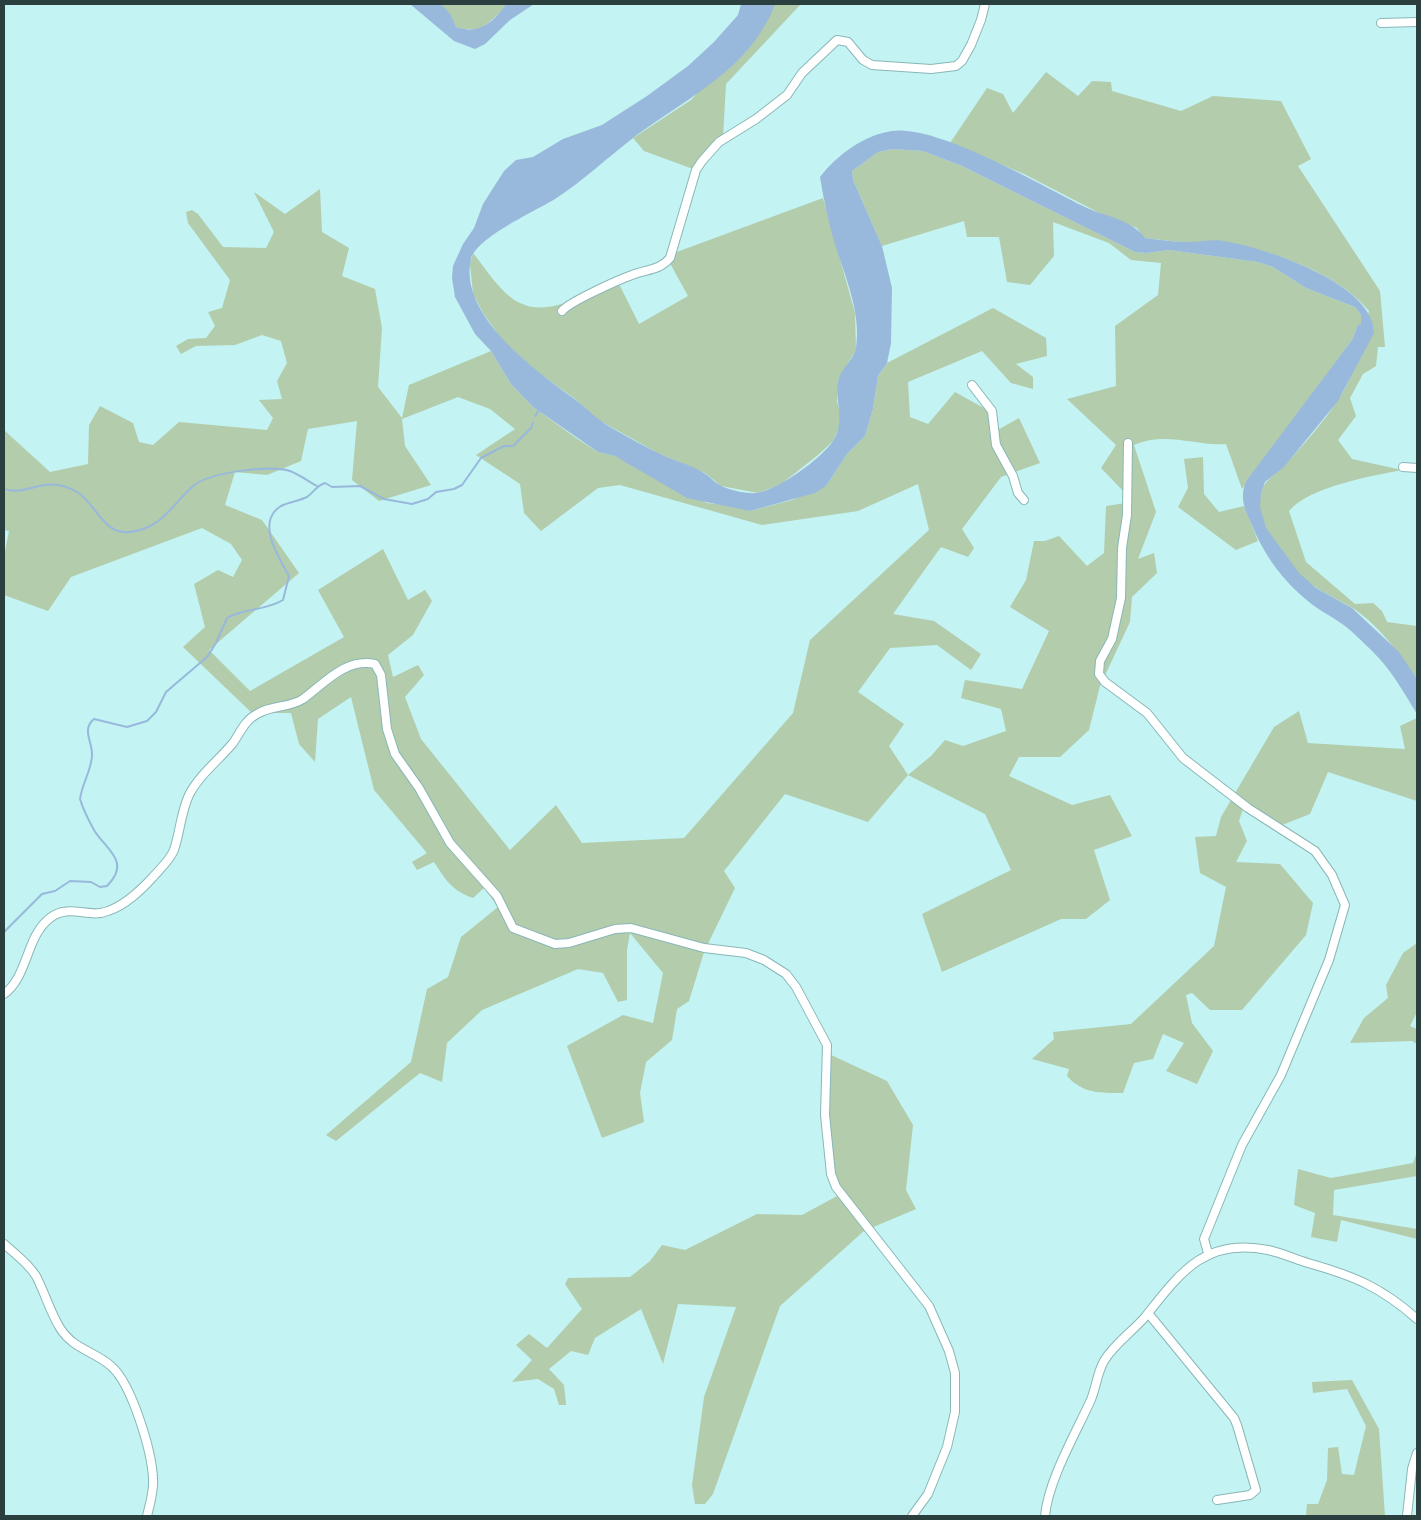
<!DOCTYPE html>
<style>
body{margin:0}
#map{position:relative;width:1421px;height:1520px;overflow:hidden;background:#c3f3f2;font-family:"DM Sans",sans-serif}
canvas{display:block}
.frame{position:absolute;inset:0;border:5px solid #2c3f3f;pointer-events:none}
</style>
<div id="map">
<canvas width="1421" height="1520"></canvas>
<div class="frame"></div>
</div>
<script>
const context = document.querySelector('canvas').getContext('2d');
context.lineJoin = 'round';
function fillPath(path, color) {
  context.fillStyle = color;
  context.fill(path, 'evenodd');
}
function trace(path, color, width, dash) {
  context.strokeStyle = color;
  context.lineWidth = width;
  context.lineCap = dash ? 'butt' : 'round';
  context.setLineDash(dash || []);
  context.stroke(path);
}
fillPath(new Path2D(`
 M441 4H506L502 11 481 29H463L456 27Z
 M775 4H801L726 84 723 137 693 169 644 151 633 138 691 100Z
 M1046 72 1078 96 1092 81 1111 82 1112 91 1181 111 1213 96 1281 101 1311 159 1298 166 1380 291 1385 347H1378L1376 366 1363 374 1350 398 1356 416 1338 440 1352 459 1402 470C1371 476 1309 487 1289 511L1306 562 1355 604 1373 603 1382 611 1387 622 1417 626V679C1399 653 1378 624 1351 607 1332 596 1312 588 1297 572 1280 552 1253 520 1261 492 1265 479 1277 474 1286 464 1304 444 1323 423 1338 400 1356 374 1361 341 1369 311 1343 280 1301 263 1263 251L1144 238 1137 228 1107 217 1024 174 950 143 987 88 1003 94 1013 113Z
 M893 149 923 151 962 166 1135 252 1146 253 1169 250 1258 262 1273 267 1306 288 1355 307 1361 315V325H1358L1352 340 1242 489 1226 444C1195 446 1165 431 1134 445L1156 512 1138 559 1154 553 1157 573 1132 597 1130 622 1100 686 1089 730 1060 757H1019L1009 776 1072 805 1110 795 1132 836 1094 850 1110 900 1086 919H1061L942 972 922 914 1011 870 985 814 908 775 868 822 785 794 724 871 735 888 704 952 689 1001 677 1009 672 1040 646 1062 640 1093 644 1122 602 1138 567 1046 623 1015 653 1023 663 973 630 933 627 950V1000L618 1002 603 973 578 969 482 1010 447 1043 442 1082 420 1073 336 1141 326 1135 411 1062 427 989 448 977 461 937 498 907 484 888 473 898C451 890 446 880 434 862L417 870 412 862 427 853 374 790 351 697 318 719 315 762 299 744 291 713H266L255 716 183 647 205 627 194 584 218 570 233 577 242 560 231 544 202 528 71 577 48 611 4 595V557L9 531 4 530V430L50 472 88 464 89 425 100 406 133 423 139 442 153 445 179 422 267 430 273 418 259 400 282 399 277 381 287 363 281 341 262 335 235 345 196 346 181 354 176 346 188 339 206 338 215 326 208 312 222 308 230 280 188 223 186 212 192 210 198 214 223 247 266 248 274 232 254 192 285 214 320 189 322 232 349 248 342 276 375 289 382 328 378 387 402 418 409 385 491 351 511 384 533 407 576 438 598 452 615 456 707 503 726 505 750 511 792 500 826 486 847 454 865 436 873 409 878 376 887 363 993 308 1046 338 1047 356 1016 364 1033 377V389L1011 383 982 351 908 382 910 417 928 424 955 392 991 412 994 432 1019 418 1040 463 1001 477 962 529 974 548 968 557 941 547 893 614 934 621 981 654 971 670 937 645 890 648 858 692 904 724 889 746 908 775 931 756 945 740 963 746 1006 731 1001 709 961 698 965 680 1022 689 1049 631 1010 607 1026 580 1034 541H1045L1059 536 1087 566 1104 553 1106 506 1126 503V494L1101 468 1116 445 1067 399 1116 386 1115 326 1158 295 1161 263 1131 260 1109 243 1053 222 1054 256 1030 285 1007 282 999 237H967L964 221 882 246 853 180 852 171 878 152ZM458 397 490 409 515 429 476 455 520 484 524 513 541 531 598 488 620 485 762 525 858 511 918 484 929 530 810 640 793 713 684 838 582 843 556 805 510 850 421 739 405 697 424 675 418 665 393 677 388 655 413 635 432 601 425 590 408 600 383 549 318 590 344 637 250 691 209 650 299 573 262 520 225 505 235 472 267 475 301 461 308 429 357 421 352 480 379 501 431 485 405 446 402 419Z
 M823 198 855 313 856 350 839 378 837 401 842 421 833 441 818 455 780 485 758 493 721 486 705 473 658 453 611 427 597 419 575 399 535 370 503 341 483 313 473 294 470 264 473 253C486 269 501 294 520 303 549 318 590 292 617 280L639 324 688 296 666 256Z
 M1203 457 1204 494 1219 512 1244 506 1258 541 1236 550 1178 507 1188 488 1184 459Z
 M1299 711 1308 743 1405 749 1400 726 1417 718V801L1328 772 1310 814 1272 829 1243 809 1239 821 1247 841 1236 862 1280 864 1313 903 1306 935 1242 1010H1210L1192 993 1186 995 1192 1023 1213 1051 1197 1084 1166 1071 1184 1043 1163 1034 1153 1059 1134 1063 1123 1093C1101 1093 1083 1094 1067 1076L1069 1069 1032 1059 1054 1039 1053 1032 1131 1024 1214 946 1226 887 1200 873 1195 837 1216 836 1221 817 1274 727Z
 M1417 943V1012L1410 1026 1417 1029V1044L1412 1041 1350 1043 1364 1018 1388 998 1386 985 1403 953Z
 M829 1054 887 1081 913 1125 906 1190 916 1209 864 1231 780 1306 713 1494 705 1504H695L692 1485 704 1397 736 1307 678 1304 663 1364 641 1309 595 1338 588 1355 571 1351 549 1369 564 1385 566 1405H559L554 1389 538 1379 512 1382 532 1360 516 1345 529 1334 547 1348 582 1309 565 1284 568 1278 630 1277 650 1261 662 1245 685 1250 757 1214 802 1215 839 1195 834 1188 824 1112Z
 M1417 1152V1176L1334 1190 1333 1215 1417 1229V1239L1341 1220 1337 1242 1311 1237 1315 1213 1294 1205 1298 1169 1331 1178 1413 1163Z
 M1352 1380 1379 1429 1385 1516H1306L1307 1504H1318L1327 1480 1328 1448 1338 1447 1342 1474 1354 1475 1366 1426 1347 1389 1313 1393 1312 1382Z`), '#b3ccac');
fillPath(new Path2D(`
 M410 4H441L450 14 456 27C479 35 494 22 506 4H534L510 20 485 44 475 49 454 41Z
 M741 4H775C751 69 685 99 633 138 607 158 583 181 555 199 535 211 476 238 471 259 458 315 535 370 573 398 586 407 596 419 610 427 628 437 647 448 667 457 679 462 693 466 704 473 709 476 713 481 718 484 727 490 746 494 757 493 778 490 822 458 833 441 847 420 833 400 839 378 842 368 854 359 856 348 862 310 842 270 832 234 827 215 823 196 820 177 837 155 864 135 892 131 937 124 1042 186 1085 207 1106 217 1131 219 1145 238 1160 240 1175 242 1190 242 1201 242 1213 239 1224 241 1265 248 1374 283 1374 333L1338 401 1284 467 1265 482 1261 493 1260 507 1266 528 1299 573 1316 588 1352 608 1399 652 1417 679V714C1404 693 1391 669 1373 652 1364 643 1354 633 1345 626 1333 617 1320 611 1309 602 1282 580 1264 555 1251 523 1244 508 1239 495 1247 480L1352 340 1358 325 1361 324V315L1355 307 1306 288 1273 267 1258 262 1169 250 1146 253 1135 252 962 166 923 151 893 149 878 152 852 171 853 180 882 246 892 288 891 343 887 363 878 376 873 409 865 436 847 454 826 486 815 493 750 511 687 498 615 456 598 452 533 407 511 384 491 351 475 334 455 297 452 278 453 266 463 244 474 228 483 204 504 171 516 160 533 157 563 139 602 125 647 96 688 66 714 42 738 15Z`), '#98b8dc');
trace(new Path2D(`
 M535 416 539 410
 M4 489C28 497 45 473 77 492 96 503 103 535 129 532 161 529 171 506 192 487 207 472 270 465 290 471 300 475 308 481 317 486
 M4 932 42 894 55 891 70 881 91 882 100 887 107 886C132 861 105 849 94 830 89 821 83 809 80 799 82 784 91 771 92 756 93 742 81 730 94 719L127 727 147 721 156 712 166 692 207 657 216 643 227 618C244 608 265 611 283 600L289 576C279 558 255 522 281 506 289 502 299 501 307 497 314 492 316 486 325 483L332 487 360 486 384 499 412 504 428 499 436 492 454 489 462 485 481 458 504 446H513L531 428 533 423`), '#98b8dc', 2);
const minor = new Path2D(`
 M1381 23 1417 22
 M562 311C569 302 618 280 632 275 646 269 659 271 670 258L696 170 702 161 719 142 756 119 787 95 802 73 837 40 848 42 863 60 872 65 931 69 956 66 962 61 971 45 981 20 985 4
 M972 385 992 411 996 445 1013 476 1018 493 1024 500
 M1128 443 1127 515 1122 548 1121 598 1112 639 1100 661 1099 674 1105 682 1147 713 1183 758 1248 808 1315 851 1332 875 1345 905 1329 960 1281 1075 1242 1145 1204 1239 1208 1253
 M1403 467 1417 468
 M4 994C28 977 26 936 50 918 69 903 89 919 108 911 126 905 141 890 153 877 160 869 170 860 174 850 180 832 181 812 189 795 199 775 219 760 233 743 240 733 245 720 257 714 271 705 289 708 303 699 325 683 345 658 375 664L381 675 387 729 395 754 419 788 450 843 497 896 513 928 555 944 569 943 615 929 631 928 704 948 746 953 764 960 786 974 796 987 827 1045 825 1115 831 1174 836 1187 929 1306 949 1351 955 1373V1412L947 1447 928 1494 912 1516
 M4 1244C15 1254 28 1263 36 1276 45 1293 50 1312 60 1328 73 1349 94 1351 111 1366 132 1384 152 1452 153 1479 154 1491 150 1504 147 1516
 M1148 1313 1234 1418 1237 1425 1256 1490 1250 1495 1217 1500
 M1045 1516C1048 1482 1074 1436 1089 1404 1096 1391 1096 1375 1104 1361 1114 1344 1132 1332 1145 1317 1180 1273 1205 1237 1268 1250 1282 1253 1295 1259 1308 1263 1354 1276 1381 1287 1417 1319
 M1407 1516 1412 1469 1417 1453`);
trace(minor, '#89b7b7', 10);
trace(minor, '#fff', 8);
</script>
